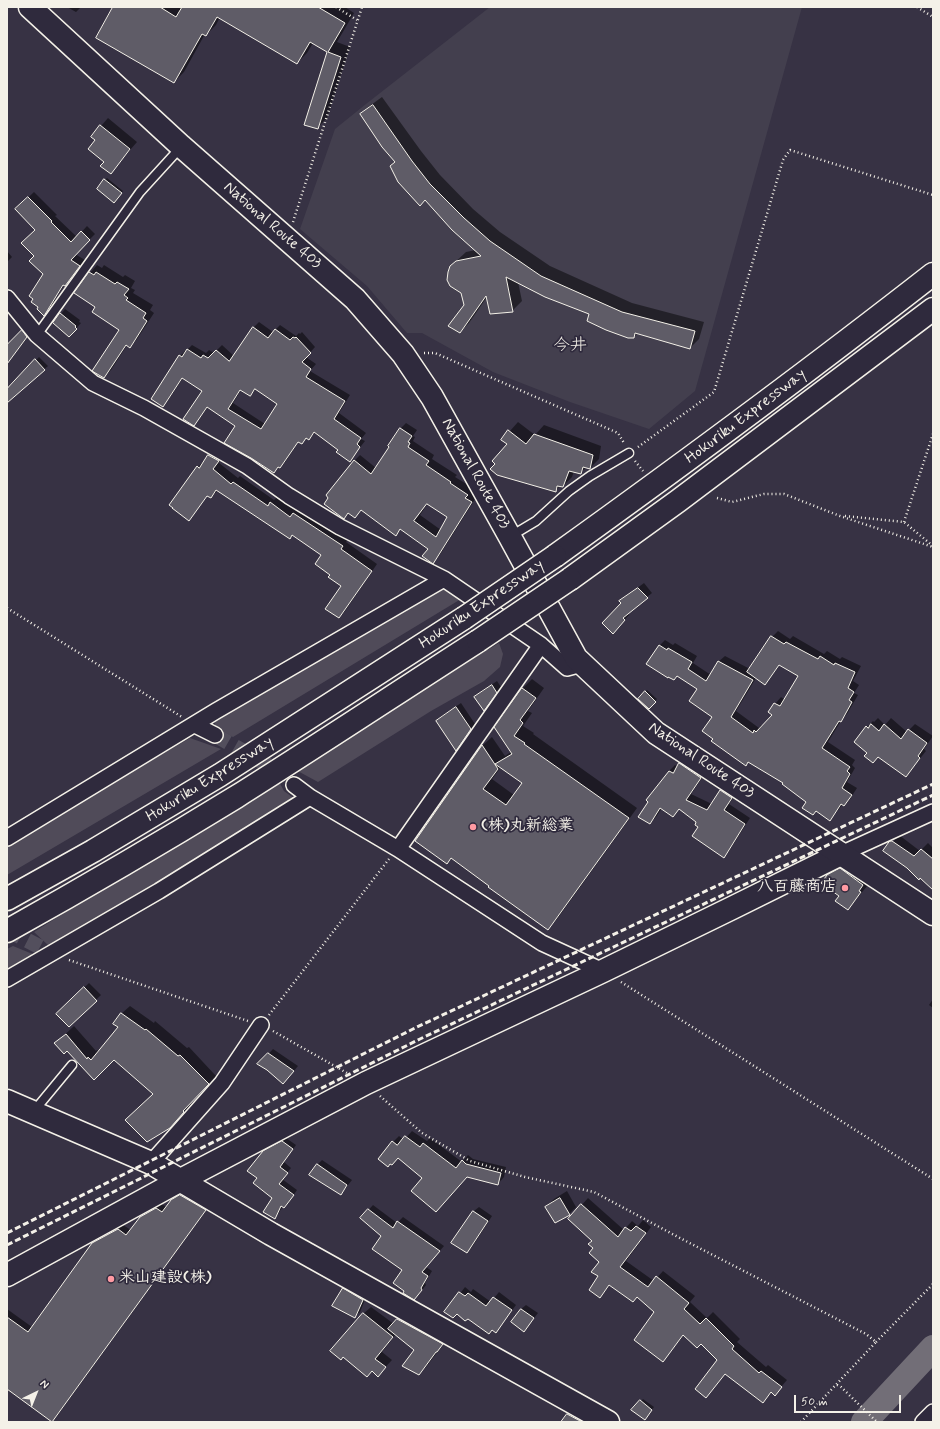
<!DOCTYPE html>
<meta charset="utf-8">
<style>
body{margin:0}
#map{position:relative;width:940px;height:1429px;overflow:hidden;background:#373244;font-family:Mynerve,sans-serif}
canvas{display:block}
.frame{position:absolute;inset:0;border:8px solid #f4f1e8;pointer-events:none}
.north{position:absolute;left:16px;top:1373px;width:40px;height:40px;-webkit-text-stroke:3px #2f2a3d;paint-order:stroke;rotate:43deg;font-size:11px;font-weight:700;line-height:16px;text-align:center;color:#f4f1e8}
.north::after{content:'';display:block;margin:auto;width:14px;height:18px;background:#f4f1e8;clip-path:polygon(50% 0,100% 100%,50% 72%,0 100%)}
.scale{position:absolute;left:794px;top:1395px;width:107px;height:18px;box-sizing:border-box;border:2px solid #f4f1e8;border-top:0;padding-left:5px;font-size:12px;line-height:14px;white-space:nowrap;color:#f4f1e8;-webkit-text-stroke:3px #2f2a3d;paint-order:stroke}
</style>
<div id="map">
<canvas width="940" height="1429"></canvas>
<div class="frame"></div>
<div class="north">N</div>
<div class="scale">50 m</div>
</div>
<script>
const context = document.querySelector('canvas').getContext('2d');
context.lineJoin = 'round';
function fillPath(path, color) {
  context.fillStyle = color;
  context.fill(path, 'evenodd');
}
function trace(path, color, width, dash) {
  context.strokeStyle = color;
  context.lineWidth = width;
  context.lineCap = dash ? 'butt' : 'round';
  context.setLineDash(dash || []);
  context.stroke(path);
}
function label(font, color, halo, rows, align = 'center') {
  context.font = font + ' Mynerve,"Klee One",sans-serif';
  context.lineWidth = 3.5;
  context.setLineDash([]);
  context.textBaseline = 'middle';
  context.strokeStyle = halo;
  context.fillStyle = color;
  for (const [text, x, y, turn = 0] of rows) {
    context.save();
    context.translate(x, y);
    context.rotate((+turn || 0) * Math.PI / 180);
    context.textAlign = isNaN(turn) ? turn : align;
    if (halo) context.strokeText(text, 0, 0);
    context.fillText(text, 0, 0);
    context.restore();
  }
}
fillPath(new Path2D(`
 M490 7H802L695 391 649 429 570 402 493 372 422 333H407L367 286 300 229 335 129 366 104Z`), '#433f4e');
fillPath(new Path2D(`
 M445 588 461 599 233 737 215 727V719Z
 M499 643 503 654 500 667 484 681 431 711 318 782 294 769 301 763Z
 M190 738 221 749 7 875V845Z
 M278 780 284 791 295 799 156 886 49 946 34 932 183 838Z
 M13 946 35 955 7 971V949Z`), '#504b59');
fillPath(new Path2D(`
 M67 7H81L76 12Z
 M114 7H345L354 13 337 42 350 47 327 118 317 128 305 124 328 52 313 43 307 53 297 63 220 17 216 25 206 35 205 34 184 72 174 82Z
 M382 97 421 151 440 175 473 209 500 232 550 266 632 303 704 322 699 339 690 348 638 333 634 337 591 314 518 282 522 301 512 311 487 297 469 323 460 332 465 305 462 293 451 266 466 252 476 250 396 162 362 114 371 105Z
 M108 118 137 142 110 173 97 140 101 126Z
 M107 178 123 191 116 199 105 180Z
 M34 192 57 215 55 216 77 237 87 226 95 234 75 254 85 260 70 280 64 285 55 299 56 300 44 314V274L35 256 36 230 16 209Z
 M7 251 12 257 7 262Z
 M97 265 102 268 104 265 123 277 125 275 135 281 131 288 135 290 133 293 153 305 150 310 154 313 137 339 130 347 127 345 111 370 104 377 120 330 97 307 90 273Z
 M65 309 80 320 79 322 81 323 74 331 54 323Z
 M259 322 273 332 280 325 296 336 299 333 300 334 302 332 315 347 306 357 316 364 310 371 350 395 339 413 366 433 361 439 365 441 350 460 340 449 315 432 309 438 307 437 302 443 299 441 285 462 274 472 236 426 208 407 194 425 203 390 183 378 168 400 163 405 180 356 185 351H186L192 345 206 353 209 350 214 353 222 345 234 356 254 327ZM256 389 278 404 265 424 233 403 241 390 250 395Z
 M27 327 32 332 7 363V346Z
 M39 357 48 366 7 402V391Z
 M518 422 535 435 544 425 601 446 599 459 590 468 587 467 580 473 574 471 572 477 563 486H560L555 491 496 464 508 444 502 440Z
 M406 423 417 430 413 436 415 437 413 441 434 455 432 459 457 475 455 477 473 488 471 492 477 496 439 556 433 562 429 549 401 529 396 535 362 509 355 517 349 513 344 518 354 461 360 455 376 468 400 429ZM428 503 449 517 441 530 420 515Z
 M215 449 224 455 219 463 238 478 240 476 274 500 277 497 297 511 300 507 348 540 346 542 377 564 345 611 339 617 342 586 332 574 323 555 293 535 290 538 218 490 211 497 208 495 189 519 171 504 198 467Z
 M644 583 652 593 628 613 629 615 613 632 622 603 620 601Z
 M778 631 790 639 793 636 824 654 827 651 840 659 842 657 861 666 853 681 859 685 854 693 858 695 847 714 842 719 828 742 855 760 852 765 855 768 847 782 857 788 850 799 844 805 843 804 830 820 816 811 813 814 807 802 784 782 749 762 746 765 715 739 713 716 698 689 659 646 665 640 673 645 675 643 697 656 693 663 711 675 718 662 725 656 750 669 772 637ZM780 664 799 676 785 700 781 697 769 711 774 715 763 726 761 725 759 728 736 711 756 678 765 683 771 677Z
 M532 679 544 688 528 711 532 713 523 726 534 733 533 734 637 808 557 919 548 929 452 858 447 863 482 746 492 737 505 756 511 752 496 727 522 689ZM501 767 523 783 514 795 492 779Z
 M497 681 501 687 484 709 476 697 481 692Z
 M647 690 657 699 649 708 639 699Z
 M461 703 475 724 456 750 437 721 442 716Z
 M878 718 885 725 891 718 907 732 915 724 933 736 924 749 926 751 906 776 878 756 868 752 856 742 867 727 873 721 874 722Z
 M686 758 706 772 691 794 712 804 721 791 726 785 737 792 729 804 750 818 729 851 724 857 699 827 698 822 680 808 673 815 662 808 656 817 650 823 669 771 675 765 678 767Z
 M899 835 920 851 928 843 933 848V889L885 851Z
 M848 861 868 885 848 909 828 875 836 868Z
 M89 983 101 995 69 1026 57 1014Z
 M933 999V1008L929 1005Z
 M130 1006 154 1023 155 1021 187 1048 189 1047 216 1076 190 1103 191 1104 178 1118 155 1094 114 1059 94 1078 67 1050 56 1043 74 1026 96 1051 97 1050 99 1051 119 1027 121 1014Z
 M273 1049 298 1066 288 1078 259 1064Z
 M412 1131 427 1141 430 1138 462 1162 468 1155 473 1159 506 1167 504 1177 498 1184 467 1176 424 1178 393 1142 399 1136 404 1140Z
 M286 1138 296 1145 284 1162 291 1168 282 1179 297 1190 288 1203 283 1206 278 1214 274 1218 273 1198 259 1178 263 1152 268 1147Z
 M322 1160 352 1180 341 1194 317 1165Z
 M185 1190 210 1205 57 1416 52 1421 7 1388V1309L32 1327 93 1243 98 1238 123 1225 131 1230 146 1212 161 1204 167 1207 177 1195Z
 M567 1191 576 1207 569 1214 546 1207 554 1199Z
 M588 1198 624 1230 632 1221 638 1226 643 1220 651 1227 626 1261 654 1281 663 1271 695 1296 690 1302 707 1318 713 1312 740 1339 737 1342 766 1367 768 1365 787 1380 775 1394 772 1392 763 1402 726 1373 706 1397 719 1360 701 1343 684 1335 663 1361 655 1312 637 1296 610 1285 600 1297 599 1276 600 1262 593 1241 569 1219Z
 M373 1205 397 1223 403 1217 444 1246 426 1267 432 1271 425 1283 426 1285 419 1294 382 1235 361 1218Z
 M479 1207 492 1216 472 1247 467 1252 453 1242 474 1211Z
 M348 1284 367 1295 360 1312 355 1316 343 1289Z
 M465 1287 471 1292 473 1289 491 1302 499 1292 516 1305 496 1332 457 1313 446 1312Z
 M526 1305 538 1313 524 1331 521 1309Z
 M371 1307 394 1324 405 1312 449 1337 426 1367 419 1374 415 1350 396 1334 382 1352 392 1360 378 1375 363 1314Z
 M643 1399 654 1407 646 1417 633 1410Z
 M574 1408 599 1422H563Z`), '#0007');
trace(new Path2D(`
 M864 1422 933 1348`), '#726e77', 26);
const building = new Path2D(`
 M113 7H160L176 17 182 7H318L345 23 328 52 341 57 318 129 304 125 327 52 310 42 297 64 217 17 206 36 202 34 174 83 96 38Z
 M373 105 412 161 430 184 464 218 490 241 541 276 622 312 695 331 690 349 635 333 634 338H628L606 330 587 321 589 314 545 297 506 277 513 312 490 314 486 296 460 333 448 326 464 305 461 293 450 286 447 280 448 272 450 266 456 261 481 256 452 230 425 200 420 206 398 182 390 166 395 162 382 147 360 114Z
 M100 125 130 149 111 174 100 166 104 162 88 149 95 140 91 137Z
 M104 179 122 193 114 203 97 189Z
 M28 197 52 221 51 222 71 242 81 231 90 240 71 260 80 266 65 286 63 285 44 316 37 309 38 307 31 302 33 299 29 296 43 274 29 261 34 256 21 243 35 230 15 209Z
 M89 272 94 275 96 272 115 284 117 282 129 289 124 295 128 298 126 300 146 313 143 318 147 321 130 348 126 345 104 378 92 371 119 330 92 312 95 307 74 293Z
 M60 313 76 326 75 327 77 329 69 337 53 323Z
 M253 327 268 338 275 329 290 340 293 337 295 338 296 337 311 353 302 362 311 369 306 377 345 401 334 419 361 438 357 444 360 447 350 462 336 452 338 450 314 432 309 440 306 438 302 444 298 442 280 468 278 467 274 473 251 458 224 443 235 426 207 407 194 426 183 419 202 391 182 378 163 407 151 399 179 355 182 357 187 349 201 358 203 355 208 358 216 350 229 361ZM255 389 277 404 261 429 228 409 240 390 250 396Z
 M22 330 27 337 7 364V345Z
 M35 359 45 370 7 403V389Z
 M400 428 412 436 408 442 410 443 408 447 429 461 426 465 451 482 450 483 468 495 465 498 472 502 433 564 422 556 428 549 400 529 396 536 361 510 355 518 348 513 344 519 324 504 328 498 326 495 354 460 371 474 389 447 388 446ZM427 504 447 517 436 537 414 521Z
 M508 430 526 444 534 434 593 455 590 469 583 467 581 474 569 471 563 487 557 486 556 492 497 475 490 469 495 464 492 461 507 444 501 440Z
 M208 455 219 461 213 469 231 484 233 482 268 506 270 502 290 517 293 513 343 546 341 549 372 571 339 618 325 609 341 586 328 577 330 575 315 564 321 555 292 535 290 539 216 490 211 498 207 496 189 521 172 508H173L169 505 197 466 199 468Z
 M638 588 648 598 623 618 625 620 613 634 602 623 621 603 619 601Z
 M771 636 784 644 786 642 818 659 820 656 834 665 835 663 855 672 848 688 854 692 849 700 852 702 841 722 839 721 822 748 850 767 847 771 850 774 842 788 852 795 844 806 841 804 830 821 816 811 813 815 802 808 806 802 782 784 783 783 748 762 746 766 711 741 713 739 702 731 712 717 689 701 697 689 677 676 674 680 668 677V678L646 664 659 645 667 650 668 648 692 662 688 669 706 681 718 661 753 680 731 717 753 733 754 730 756 732 772 715 768 712 774 703 780 706 798 676 779 665 765 685 747 672Z
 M492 685 497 693 484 711 474 697Z
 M522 688 536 698 520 720 523 723 514 736 525 743 524 744 629 818 548 930 488 887 489 886 451 858 447 864 415 841 482 745 498 769 483 789 506 805 522 783 495 764 512 754 494 727Z
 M645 691 656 702 649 709 638 699Z
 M456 707 471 729 456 751 436 721Z
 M871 724 879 731 884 724 901 739 908 729 927 743 918 756 920 758 906 777 878 757 873 763 864 756 867 753 854 742 866 726 868 728Z
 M679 763 701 778 686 800 707 810 720 790 732 798 724 810 745 824 724 858 692 836 698 827 695 825 696 822 679 809 673 817 660 808 650 824 638 817 648 802 646 800 669 771 673 773Z
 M890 841H892L914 856 921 849 933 859V890L920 878 919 880 907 868 883 851Z
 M840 868 863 885 859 891 861 892 848 910 835 901 839 896 821 883 827 875Z
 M84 987 97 1001 69 1027 56 1014Z
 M121 1013 145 1030 146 1029 178 1056 180 1055 209 1084 183 1111 184 1112 170 1128 147 1142 125 1120 153 1094 114 1060 94 1080 67 1051 64 1054 54 1043 66 1034 87 1059 88 1057 91 1060 118 1027 113 1024Z
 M268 1053 294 1071 283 1084 267 1070 257 1064Z
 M405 1136 420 1147 423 1143 456 1168 462 1160 466 1164 501 1173 498 1185 467 1177 436 1212 411 1191 422 1178 398 1158 392 1165 390 1164 388 1167 378 1159 392 1141 397 1145Z
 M282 1141 293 1149 280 1167 288 1173 279 1184 294 1195 284 1208 281 1206 275 1219 263 1212 272 1198 253 1183 257 1178 247 1171 263 1151Z
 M317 1164 347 1185 341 1195 309 1175Z
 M180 1195 206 1210 52 1422 7 1389V1317L28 1332 92 1243 118 1229 126 1235 140 1217 156 1208 162 1212 171 1200Z
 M560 1198 570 1215 555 1223 545 1207Z
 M581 1204 618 1237 625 1227 631 1231 636 1226 646 1233 620 1267 648 1287 656 1276 689 1303 684 1309 700 1324 706 1318 734 1346 732 1349 759 1373 761 1371 782 1387 775 1396 771 1392 763 1403 725 1374 706 1398 695 1389 717 1360 701 1344 697 1348 683 1335 663 1362 634 1340 654 1312 637 1297 633 1302 609 1285 600 1298 589 1290 598 1276 591 1272 599 1262 589 1253 593 1248 588 1244 592 1241 568 1219Z
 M368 1209 393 1228 397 1221 440 1251 422 1272 428 1276 421 1288 422 1290 414 1300 403 1293 404 1291 393 1283 402 1270 372 1249 381 1236 360 1218Z
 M473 1211 488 1221 467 1253 451 1243Z
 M343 1288 363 1300 355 1318 332 1306Z
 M459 1292 465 1296 468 1293 486 1306 493 1297 512 1310 496 1333 492 1330 489 1334 468 1319 465 1321 457 1314 453 1318 444 1312Z
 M521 1309 534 1318 524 1332 511 1322Z
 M363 1313 393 1337 375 1359 386 1367 378 1377 372 1371 367 1377 343 1357 341 1360 330 1351Z
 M397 1319 443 1344 437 1352H436L419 1375 402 1366 414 1350 388 1329Z
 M640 1400 652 1410 645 1420 631 1410Z
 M567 1414 582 1422H561Z`);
fillPath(building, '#5f5c67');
trace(building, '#f4f1e8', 1);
trace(new Path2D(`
 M215 735 285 775 294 785
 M7 930 40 947`), '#534f5d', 15, [15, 8]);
const lane = new Path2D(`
 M37 335 140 192 181 147
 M511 536 536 521 569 491 590 476 629 453
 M34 1111 72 1065`);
const street = new Path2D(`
 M7 298 37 335 93 383 144 408 247 466 289 496 340 527 444 579 541 645 567 668 582 664
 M195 725 215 735
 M294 785 310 797 398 849 542 943 603 971
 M7 838 216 711 444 579
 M398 849 541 645
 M841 854 933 812
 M7 979 159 891 310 797
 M151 1163 222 1083 261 1025
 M923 1422 933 1412`);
const secondary = new Path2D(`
 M7 1101 151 1163 271 1234 608 1422
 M7 1275 179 1181 366 1083 603 971 732 908 841 854`);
const highway = new Path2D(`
 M30 7 181 146 355 299 403 354 432 397 510 537 576 658 656 733 933 914
 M555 556C683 464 809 371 933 274
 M570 579 678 501 933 309
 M7 899 93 851 220 775 464 618
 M7 931C84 888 161 843 236 797 317 746 397 693 478 641`);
trace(lane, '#f4f1e8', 11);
trace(street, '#f4f1e8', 18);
trace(secondary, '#f4f1e8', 25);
trace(highway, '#f4f1e8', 25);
trace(new Path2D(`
 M336 7 357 20
 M917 7 933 17
 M293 222 362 7
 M424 353H435L618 433 624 443
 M638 447 714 392 783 160 790 150 933 195
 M635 461 643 471
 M717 498 732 502 764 494H784L840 516 933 547
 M845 516 904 522 933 546
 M904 522 933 434
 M7 608 182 717
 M69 960 248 1021
 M621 982 933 1179
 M269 1015 389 859
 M273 1031 347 1073
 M380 1096 422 1133 470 1161 525 1177 594 1192 678 1237 866 1334 876 1342 801 1422
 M876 1342 933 1284
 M837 1385 841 1387 877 1422`), '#f4f1e8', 2.5, [1, 3]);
trace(lane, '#2f2a3d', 8);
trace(street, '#2f2a3d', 15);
trace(secondary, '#2f2a3d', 22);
trace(highway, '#2f2a3d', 22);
trace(new Path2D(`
 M7 1233 415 1028 933 784
 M7 1245 420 1039 933 795`), '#f4f1e8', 3, [6, 3]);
const highwayBridge = new Path2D(`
 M464 618 555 556
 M478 641 570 579`);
trace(highwayBridge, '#f4f1e8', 25, []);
trace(highwayBridge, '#2f2a3d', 22);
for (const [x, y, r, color] of [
 [473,827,4,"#ff9aa2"],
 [845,888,4,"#ff9aa2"],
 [111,1279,4,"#ff9aa2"]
]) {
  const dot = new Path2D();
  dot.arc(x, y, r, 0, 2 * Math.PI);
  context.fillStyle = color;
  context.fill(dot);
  trace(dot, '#2f2a3d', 1.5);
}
label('16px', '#f4f1e8', '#2f2a3d', [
 ["National Route 403",272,226,41],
 ["Hokuriku Expressway",746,417,-37],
 ["National Route 403",475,474,61],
 ["Hokuriku Expressway",482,605,-34],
 ["National Route 403",701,761,34],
 ["Hokuriku Expressway",210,780,-32]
]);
label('bold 16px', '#f4f1e8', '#2f2a3d', [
 ["(株)丸新総業",481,827],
 ["八百藤商店",837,888,"right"],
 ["米山建設(株)",119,1279]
], 'left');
label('17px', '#f4f1e8', '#2f2a3d', [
 ["今井",570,346]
]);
</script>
